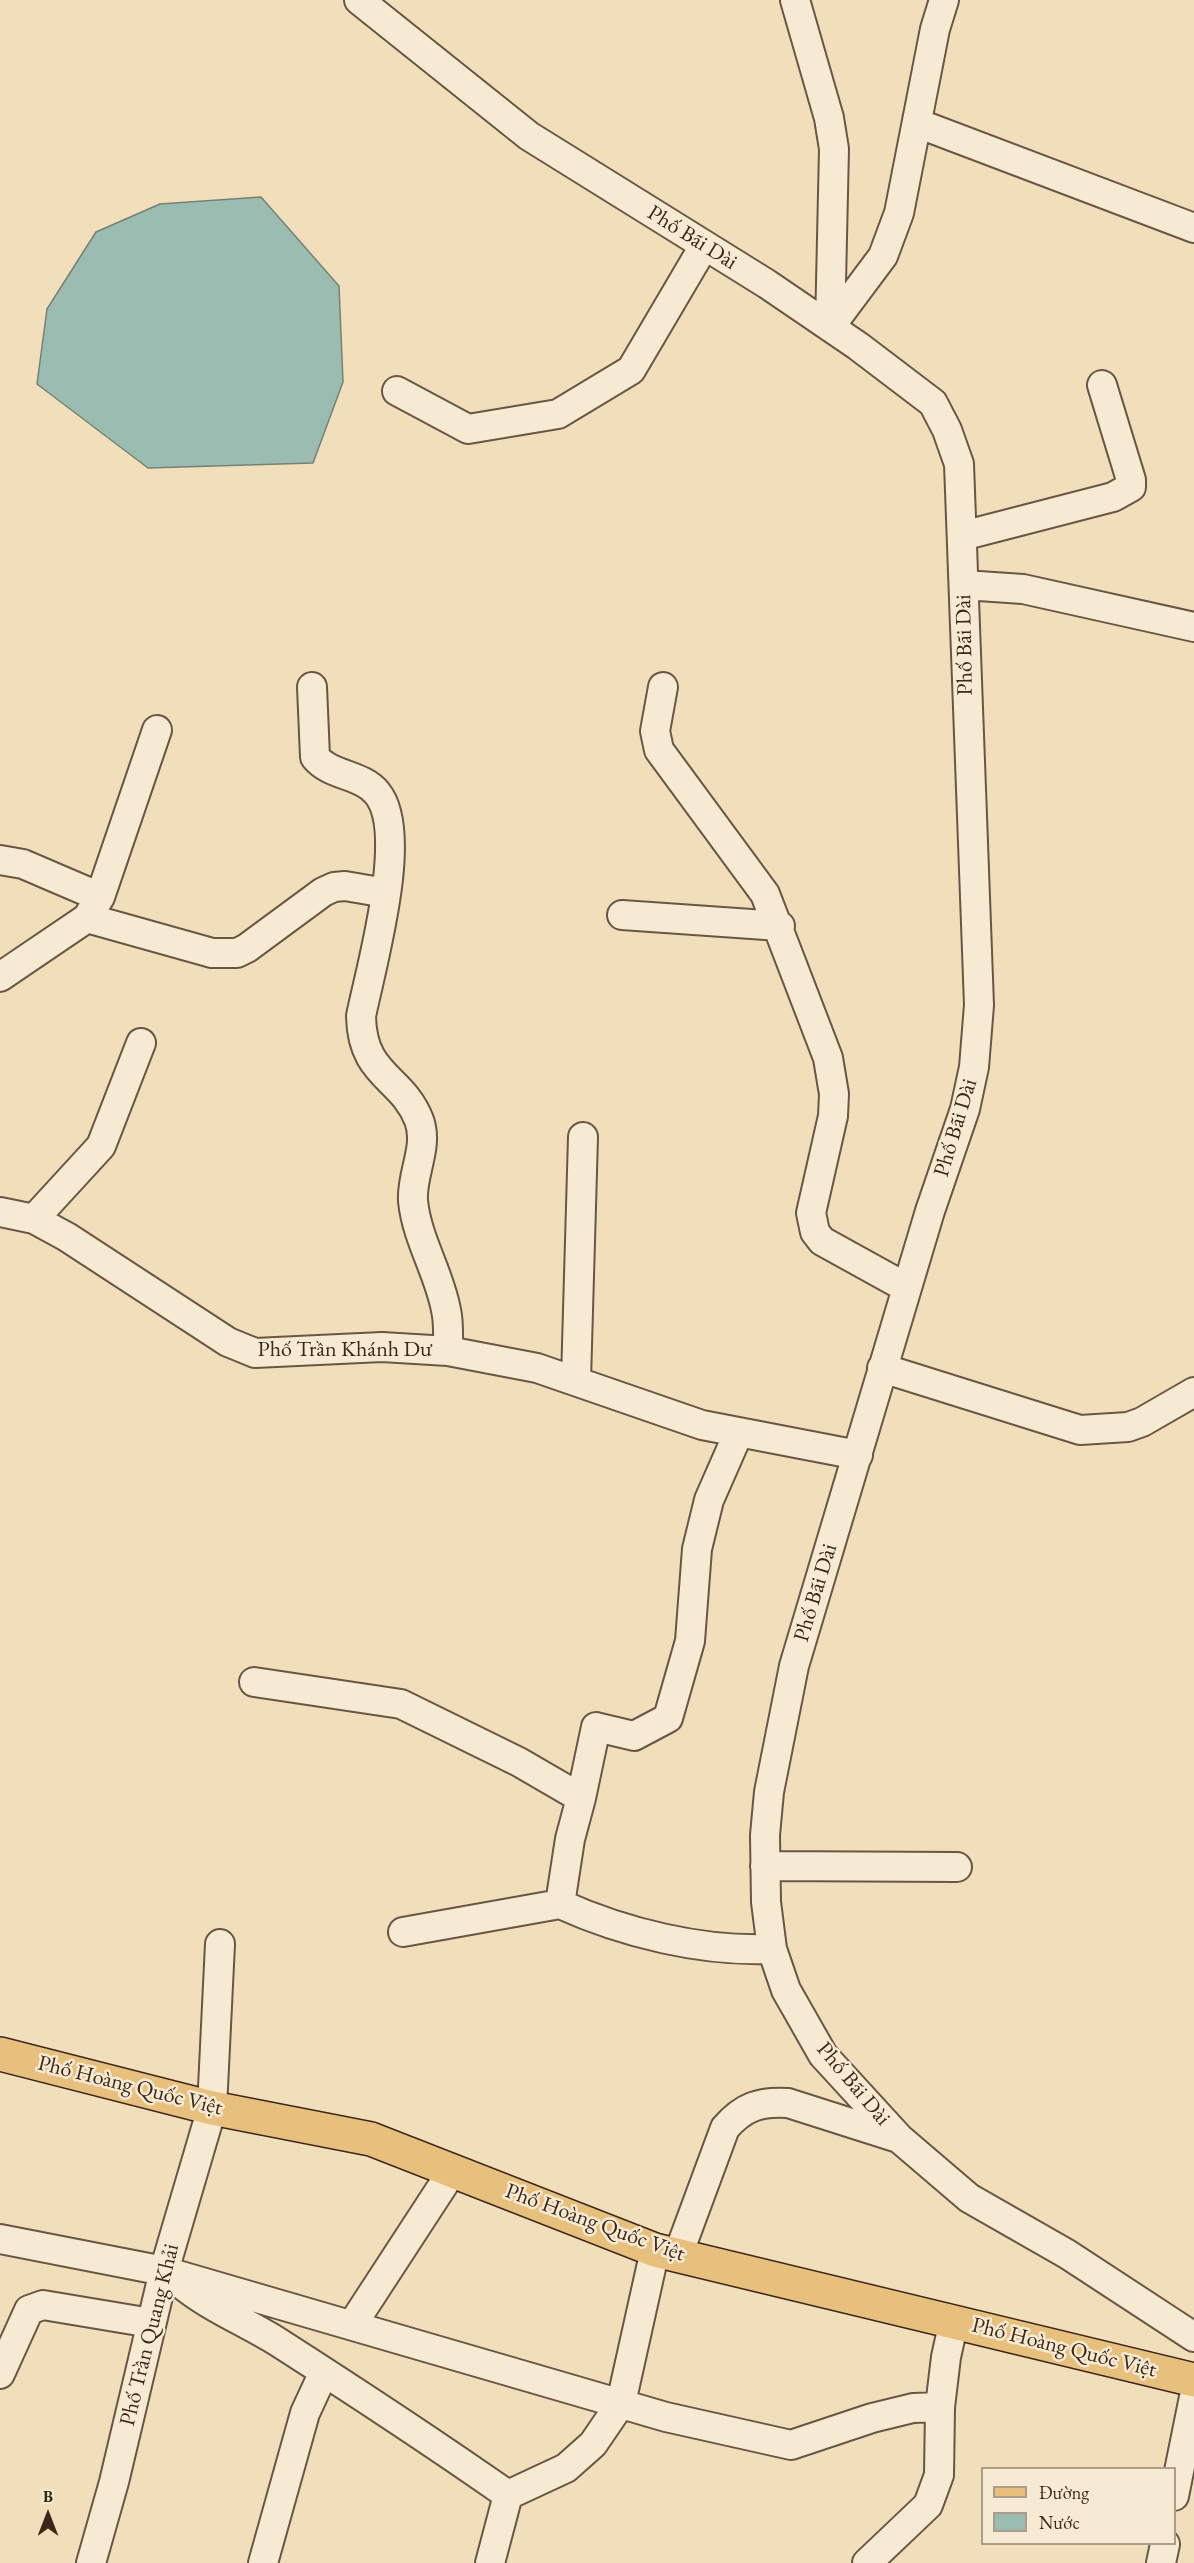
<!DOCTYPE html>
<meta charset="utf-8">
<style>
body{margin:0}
#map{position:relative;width:1194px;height:2563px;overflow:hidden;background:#f1dfbc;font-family:"EB Garamond",serif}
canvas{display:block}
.legend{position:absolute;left:981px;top:2467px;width:195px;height:78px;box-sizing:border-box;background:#f6ead3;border:2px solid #ac9c89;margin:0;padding:8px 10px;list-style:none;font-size:18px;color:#3c281b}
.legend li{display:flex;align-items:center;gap:12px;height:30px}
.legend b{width:30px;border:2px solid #ac9c89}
.north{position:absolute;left:18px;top:2485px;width:60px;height:60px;-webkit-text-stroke:4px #f6ead3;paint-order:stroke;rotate:0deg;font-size:16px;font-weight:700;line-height:24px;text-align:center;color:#3c281b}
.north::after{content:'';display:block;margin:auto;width:21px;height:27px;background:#3c281b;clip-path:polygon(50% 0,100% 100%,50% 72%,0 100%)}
</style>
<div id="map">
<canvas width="1194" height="2563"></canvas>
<ul class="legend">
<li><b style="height:8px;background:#e8c07e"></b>Đường</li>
<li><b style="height:16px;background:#9bbdb1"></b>Nước</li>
</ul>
<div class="north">B</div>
</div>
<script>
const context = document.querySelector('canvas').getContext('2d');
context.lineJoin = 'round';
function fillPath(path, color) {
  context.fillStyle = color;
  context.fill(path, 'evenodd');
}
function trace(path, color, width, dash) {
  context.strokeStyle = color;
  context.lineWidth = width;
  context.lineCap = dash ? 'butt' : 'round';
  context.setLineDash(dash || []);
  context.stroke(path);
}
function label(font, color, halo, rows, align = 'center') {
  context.font = font + ' "EB Garamond",serif';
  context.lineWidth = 5;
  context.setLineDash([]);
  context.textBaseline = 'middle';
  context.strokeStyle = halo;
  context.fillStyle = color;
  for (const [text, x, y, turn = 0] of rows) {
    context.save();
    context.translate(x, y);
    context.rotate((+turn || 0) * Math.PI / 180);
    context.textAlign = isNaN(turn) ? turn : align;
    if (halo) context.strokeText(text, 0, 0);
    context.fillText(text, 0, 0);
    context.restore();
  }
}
const water = new Path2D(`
 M261 197 339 286 343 382 313 463 148 468 37 384 47 309 96 232 160 204Z`);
fillPath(water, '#9bbdb1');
trace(water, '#758175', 1.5);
const minor = new Path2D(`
 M359 0 529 136 767 284 858 346 933 403 947 430 959 464 979 1005 974 1067 965 1109 930 1211 794 1666 769 1792 765 1835 766 1902 772 1949 786 1990 823 2055 900 2139 969 2198 1067 2254 1194 2337
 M795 0 829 118 834 149 830 327
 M917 123 1194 228
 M830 327 883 256 899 213 935 29 944 0
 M397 391 468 429 558 414 631 370 704 246
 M962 536 1113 497 1131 487V480L1102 385
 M964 585 1023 589 1194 627
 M312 687 315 757C330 776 362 774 377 793 410 832 371 967 361 1016 362 1077 402 1076 419 1120 429 1147 411 1174 413 1201 417 1240 439 1272 446 1310 449 1323 448 1337 448 1351
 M663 687 655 731 659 750 765 894 828 1058 834 1094 833 1116 811 1213 815 1232 822 1241 907 1288
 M0 860 23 864 100 897
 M622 915 780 926
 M87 918 212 953H237L247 948 323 892 334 887 345 886 386 893
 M0 977 87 918 100 897 157 730
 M0 1212 34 1219 67 1237 228 1342 255 1353 382 1347 448 1351 537 1368 702 1425 858 1455
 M34 1219 101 1146 141 1043
 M882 1368 1080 1430 1128 1427 1142 1422 1194 1392
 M576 1380 583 1137
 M254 1682 401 1704 519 1762 581 1798 570 1839 560 1904C624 1933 702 1952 772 1949
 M581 1798 596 1727 634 1736 668 1718 690 1641 697 1549 709 1500 738 1434
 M765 1866 957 1867
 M403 1932 560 1904
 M0 2239 164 2271 666 2417 791 2445 872 2418 913 2408 940 2407
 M678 2255 725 2128C743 2107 760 2101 788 2103L898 2138
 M180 2283C210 2308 246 2322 278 2342 356 2392 432 2442 508 2495
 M352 2325 453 2170
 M0 2374 29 2310 43 2305 151 2323
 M1174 2496 1194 2397
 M91 2563 114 2482 164 2271 212 2108 220 1944
 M263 2563 305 2413 324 2372
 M490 2563 508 2495 566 2468 593 2444 621 2403 655 2250
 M867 2563 928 2505 939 2475 940 2407 946 2357 954 2321
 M1161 2563 1165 2544`);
const major = new Path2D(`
 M0 2054 212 2108 371 2139 655 2250 1194 2380`);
trace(minor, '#695643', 32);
trace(major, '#3c281b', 36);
trace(minor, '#f6ead3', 28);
trace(major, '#e8c07e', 33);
label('22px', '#3c281b', '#f6ead3', [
 ["Phố Bãi Dài",692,238,32],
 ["Phố Bãi Dài",965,645,-91],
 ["Phố Bãi Dài",956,1128,-73],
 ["Phố Trần Khánh Dư",345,1350],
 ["Phố Bãi Dài",816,1593,-73],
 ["Phố Bãi Dài",853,2084,50],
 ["Phố Hoàng Quốc Việt",130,2086,14],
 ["Phố Hoàng Quốc Việt",595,2223,20],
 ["Phố Trần Quang Khải",150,2335,-76],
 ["Phố Hoàng Quốc Việt",1064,2348,14]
]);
</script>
